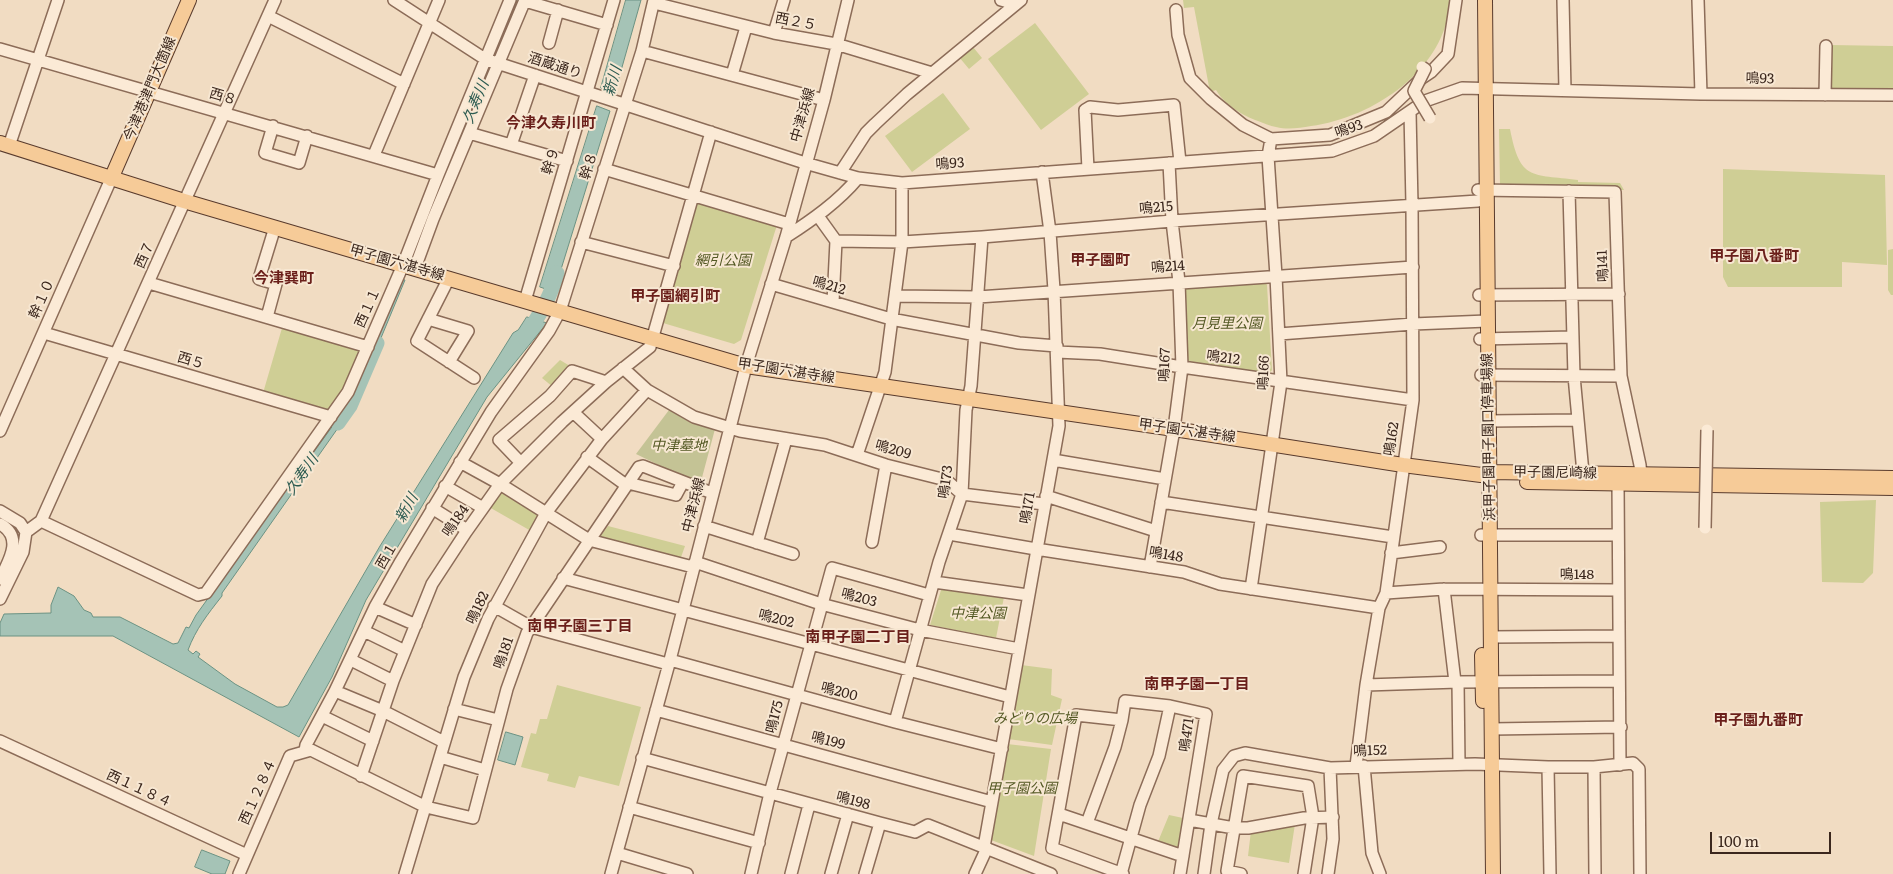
<!DOCTYPE html>
<meta charset="utf-8">
<style>
body{margin:0}
#map{position:relative;width:1893px;height:874px;overflow:hidden;background:#f1dcc2;font-family:Literata,serif}
canvas{display:block}
.scale{position:absolute;left:1710px;top:832px;width:121px;height:22px;box-sizing:border-box;border:2px solid #3b271d;border-top:0;padding-left:6px;font-size:15px;line-height:18px;white-space:nowrap;color:#3b271d;-webkit-text-stroke:4px #f7e7d2;paint-order:stroke}
</style>
<div id="map">
<canvas width="1893" height="874"></canvas>
<div class="scale">100 m</div>
</div>
<script>
const context = document.querySelector('canvas').getContext('2d');
context.lineJoin = 'round';
function fillPath(path, color) {
  context.fillStyle = color;
  context.fill(path, 'evenodd');
}
function trace(path, color, width, dash) {
  context.strokeStyle = color;
  context.lineWidth = width;
  context.lineCap = dash ? 'butt' : 'round';
  context.setLineDash(dash || []);
  context.stroke(path);
}
function label(font, color, halo, rows, align = 'center') {
  context.font = font + ' Literata,"Noto Sans JP",serif';
  context.lineWidth = 4;
  context.setLineDash([]);
  context.textBaseline = 'middle';
  context.strokeStyle = halo;
  context.fillStyle = color;
  for (const [text, x, y, turn = 0] of rows) {
    context.save();
    context.translate(x, y);
    context.rotate((+turn || 0) * Math.PI / 180);
    context.textAlign = isNaN(turn) ? turn : align;
    if (halo) context.strokeText(text, 0, 0);
    context.fillText(text, 0, 0);
    context.restore();
  }
}
fillPath(new Path2D(`
 M1183 0H1450C1447 69 1373 118 1311 126 1299 128 1288 130 1276 127 1270 126 1264 123 1258 121 1243 116 1224 104 1216 90L1210 92 1194 7 1184 8Z
 M1035 23 1089 94 1041 130 988 59Z
 M1830 45 1893 46V89L1829 88Z
 M973 47 982 58 969 69 959 57Z
 M943 93 970 129 912 172 885 136Z
 M1499 129H1510C1520 181 1531 174 1578 180V182L1620 183 1624 190 1500 185Z
 M1723 169 1885 175 1887 265 1842 262V287H1728L1723 277Z
 M696 202 777 225 741 340 734 344 663 323Z
 M1893 249V295H1891L1888 290V250Z
 M1264 280 1267 285 1272 370 1268 375 1191 364 1187 359 1182 289 1185 285Z
 M282 328 358 349 360 354 345 387 330 409 326 411 263 393Z
 M560 360 570 366 553 387 542 378Z
 M502 492H508L538 512 539 516 531 531 489 507Z
 M1876 500 1873 573 1863 583 1822 582 1820 502Z
 M608 526 685 546 680 560 599 538Z
 M942 587 1004 597 996 638 930 625Z
 M1021 665 1052 669 1051 695 1062 699 1052 745 1008 739Z
 M557 685 641 707 619 786 579 776 575 788 547 781 549 774 521 767 531 733 536 734 540 719H547Z
 M1007 744 1051 749 1034 856 991 840Z
 M1169 815 1183 818 1180 845 1176 849 1157 844Z
 M1295 824 1289 863 1248 856 1251 831Z`), '#cfce95');
fillPath(new Path2D(`
 M669 410 691 423 715 429 700 485 636 454Z`), '#c4c395');
const water = new Path2D(`
 M626 0H641L615 92 601 88Z
 M487 70 491 72 414 260 409 259Z
 M597 106 610 111 554 292 540 287Z
 M401 279 405 280 371 362 367 361Z
 M527 317 547 323 487 397 366 600 332 677 299 737 113 636H0V623L4 614 51 613V605L58 587 74 596 84 610 91 613 93 617H120L173 644 178 643 186 627 189 628 196 615 347 406 352 408 222 593V596C207 615 196 629 188 650L193 654 196 651 200 654 198 657 235 684 277 707H283L288 705 380 546 513 333 518 330Z
 M506 732 523 737 515 765 498 760Z
 M202 850 230 861 225 874H212L195 867Z`);
fillPath(water, '#a5c3b6');
trace(water, '#6b9283', 1);
trace(new Path2D(`
 M481 89 518 0
 M524 337C539 317 551 297 557 273
 M338 423 350 406 377 343`), '#a5c3b6', 15);
const minor = new Path2D(`
 M394 0 485 59 805 163 858 178 902 183 1332 151 1374 136 1425 101 1462 88 1701 94 1893 95
 M1001 0 1008 2
 M1563 0 1565 90
 M1698 0 1701 94
 M525 1 607 25
 M654 3 774 33 836 44 932 73
 M1176 10 1178 35 1190 78 1211 99 1243 125 1271 139 1330 135 1386 112 1422 78 1431 72 1448 54 1456 0
 M268 16 404 84
 M774 33 784 0
 M549 43 558 10
 M0 49 438 175
 M642 51 824 100
 M732 75 746 27
 M1825 95 1826 46
 M273 126 265 153 299 163 307 136
 M469 133 567 161
 M511 145 535 75
 M9 146 58 0
 M374 155 439 0
 M604 169 789 224
 M1088 169 1085 110 1090 107 1118 110 1174 105 1180 162
 M840 173 866 133 875 124 907 94 1021 0
 M1478 190 1615 192 1621 376 1640 465 1641 474
 M1569 191 1574 376 1583 473
 M818 216 836 241 833 302
 M786 237C812 220 838 202 858 178
 M836 241 902 242 982 237 1172 221 1478 201
 M581 242 674 266
 M415 268 433 219 525 0
 M449 278 417 341 474 378
 M149 283 368 347
 M771 284 891 319 1019 343 1057 346
 M1479 295 1619 294
 M895 296 978 297 1413 267
 M525 301 614 0
 M267 317 276 284 259 279 275 227
 M428 319 468 331 449 362
 M44 333 331 417
 M1279 334 1413 324 1487 321
 M1480 339 1573 337
 M1057 352 1100 354 1182 367 1413 400
 M623 368 647 390 694 417 740 431 825 445 886 465 946 480 962 494 1044 504
 M1481 375 1621 376
 M573 412 602 439
 M1489 421 1578 420
 M0 431 111 179
 M857 455 885 372 902 242V183
 M587 457 626 485
 M1053 460 1165 479
 M460 462 500 484 589 540 693 567
 M521 463 499 440 550 396 572 371 606 382
 M628 483 676 495 683 482
 M1618 484 1620 765
 M445 486 483 508
 M1046 496 1156 531
 M1161 502 1393 537
 M432 508 467 530
 M0 511 20 523 26 532
 M41 521 275 0
 M0 524C24 537 9 561 0 579
 M704 526 793 554
 M26 532 41 521 198 595 206 593 348 392 403 265 438 175 510 0
 M949 534 1036 549 1184 572 1220 584 1379 608
 M1481 535H1618
 M872 542 886 465
 M757 543 786 439
 M1391 553 1440 547
 M695 562 821 604 920 630 1019 649
 M1150 567 1174 429 1182 367 1179 282 1172 221 1169 163
 M563 578 1010 697
 M934 582 1028 595
 M1251 589 1281 382 1276 276 1268 156 1271 139
 M1444 589 1455 682
 M1386 593 1444 589 1618 590
 M0 599 23 552 26 532
 M494 606 531 627 668 664
 M375 607 416 625
 M364 631 405 651
 M1491 637 1619 636
 M351 660 393 681
 M670 660 895 722 1002 749
 M1458 682 1459 764
 M1366 685 1458 682 1618 681
 M335 691 383 711 444 742
 M454 709 498 720
 M656 710 992 802
 M322 716 373 741
 M895 722 939 562 962 494 966 410 971 386 982 237
 M1492 729 1621 727
 M0 741 247 855
 M305 751 306 745 335 691 375 607 401 561 491 412 549 331 560 311 642 51 654 0
 M440 757 485 770
 M642 758 880 823 915 832 928 825 1051 874
 M1356 766 1366 685 1379 608 1386 593 1413 400 1412 205 1410 112
 M1364 766 1372 853 1380 874
 M1548 767 1550 874
 M1594 767 1595 874
 M361 776 393 681 432 584 466 532 500 484 562 422 606 382 650 347 711 132
 M629 807 759 843
 M1059 814 1183 856
 M1189 820 1234 828H1248L1304 818 1333 817
 M1087 823 1115 747 1122 720
 M984 847 1059 426 1054 290 1050 232 1042 172
 M617 853 687 874
 M239 874 290 756 311 750 426 807 473 818 507 689 527 633 639 467 643 466 712 493
 M405 874 464 677 488 619 546 513 602 439 647 390
 M611 874 670 660 746 366 786 237 824 100 848 0
 M751 874 770 793 832 568 929 595
 M791 874 809 805
 M831 874 848 814
 M865 874 880 823
 M975 874 987 848
 M1121 874 1140 805 1159 756 1170 706
 M1123 874 1052 848 1076 715 1122 720 1125 701 1170 706 1206 714 1180 874
 M1204 874 1211 824 1223 770 1234 756 1245 753 1330 768 1475 764 1548 767H1594L1633 763 1639 769 1640 874
 M1241 874 1227 871 1243 776 1308 786 1313 817 1304 874
 M1328 874 1333 839 1330 768`);
const major = new Path2D(`
 M1485 0 1493 874
 M0 143 184 201 746 366 1174 429 1403 465 1481 475 1489 472 1893 478
 M111 179 189 0
 M1527 482 1893 488
 M1482 655 1483 701`);
trace(minor, '#8c6c58', 14);
trace(major, '#593b2d', 16);
trace(minor, '#fbead6', 11);
trace(major, '#f6cb98', 14);
const minorBridge = new Path2D(`
 M1422 67 1425 69 1414 91 1430 118
 M1705 528 1707 430`);
trace(minorBridge, '#8c6c58', 14, []);
trace(minorBridge, '#fbead6', 11);
label('14px', '#3b271d', '#f7e7d2', [
 ["西２５",796,22,11],
 ["酒蔵通り",555,66,18],
 ["鳴93",1760,79,1],
 ["今津港津門大箇線",150,89,-67],
 ["西８",223,97,16],
 ["中津浜線",803,115,-74],
 ["鳴93",1349,129,-19],
 ["幹９",551,161,-73],
 ["鳴93",950,164,-4],
 ["幹８",589,166,-73],
 ["鳴215",1156,208,-5],
 ["西７",145,255,-66],
 ["甲子園六湛寺線",397,263,16],
 ["鳴141",1603,266,-92],
 ["鳴214",1168,267,-4],
 ["鳴212",829,286,16],
 ["幹１０",42,299,-66],
 ["西１１",368,308,-66],
 ["鳴212",1223,358,8],
 ["西５",191,361,16],
 ["鳴167",1165,365,-88],
 ["甲子園六湛寺線",786,371,9],
 ["鳴166",1264,373,-88],
 ["甲子園六湛寺線",1187,431,8],
 ["浜甲子園甲子園口停車場線",1489,437,-91],
 ["鳴162",1392,439,-81],
 ["鳴209",893,450,16],
 ["甲子園尼崎線",1555,473,1],
 ["鳴173",946,482,-82],
 ["中津浜線",694,505,-76],
 ["鳴171",1028,508,-80],
 ["鳴184",456,521,-55],
 ["鳴148",1166,555,10],
 ["西１",387,556,-60],
 ["鳴148",1577,575],
 ["鳴203",859,598,15],
 ["鳴182",478,608,-64],
 ["鳴202",776,619,14],
 ["鳴181",504,653,-70],
 ["鳴200",839,692,15],
 ["鳴175",775,717,-76],
 ["鳴471",1187,735,-82],
 ["鳴199",828,741,15],
 ["鳴152",1370,751,-2],
 ["西１１８４",139,789,25],
 ["西１２８４",258,792,-66],
 ["鳴198",853,801,15]
]);
label('italic 14px', '#535823', '#f7e7d2', [
 ["網引公園",723,261],
 ["月見里公園",1227,324],
 ["中津墓地",679,446],
 ["中津公園",978,614],
 ["みどりの広場",1035,719],
 ["甲子園公園",1022,789]
]);
label('italic 15px', '#2c5b51', '#f7e7d2', [
 ["新川",613,81,-74],
 ["久寿川",476,102,-68],
 ["久寿川",302,475,-55],
 ["新川",407,508,-61]
]);
label('bold 15px', '#6a1f1a', '#f7e7d2', [
 ["今津久寿川町",551,124],
 ["甲子園八番町",1754,257],
 ["甲子園町",1100,261],
 ["今津巽町",284,279],
 ["甲子園網引町",675,297],
 ["南甲子園三丁目",580,627],
 ["南甲子園二丁目",858,638],
 ["南甲子園一丁目",1197,685],
 ["甲子園九番町",1758,721]
]);
</script>
